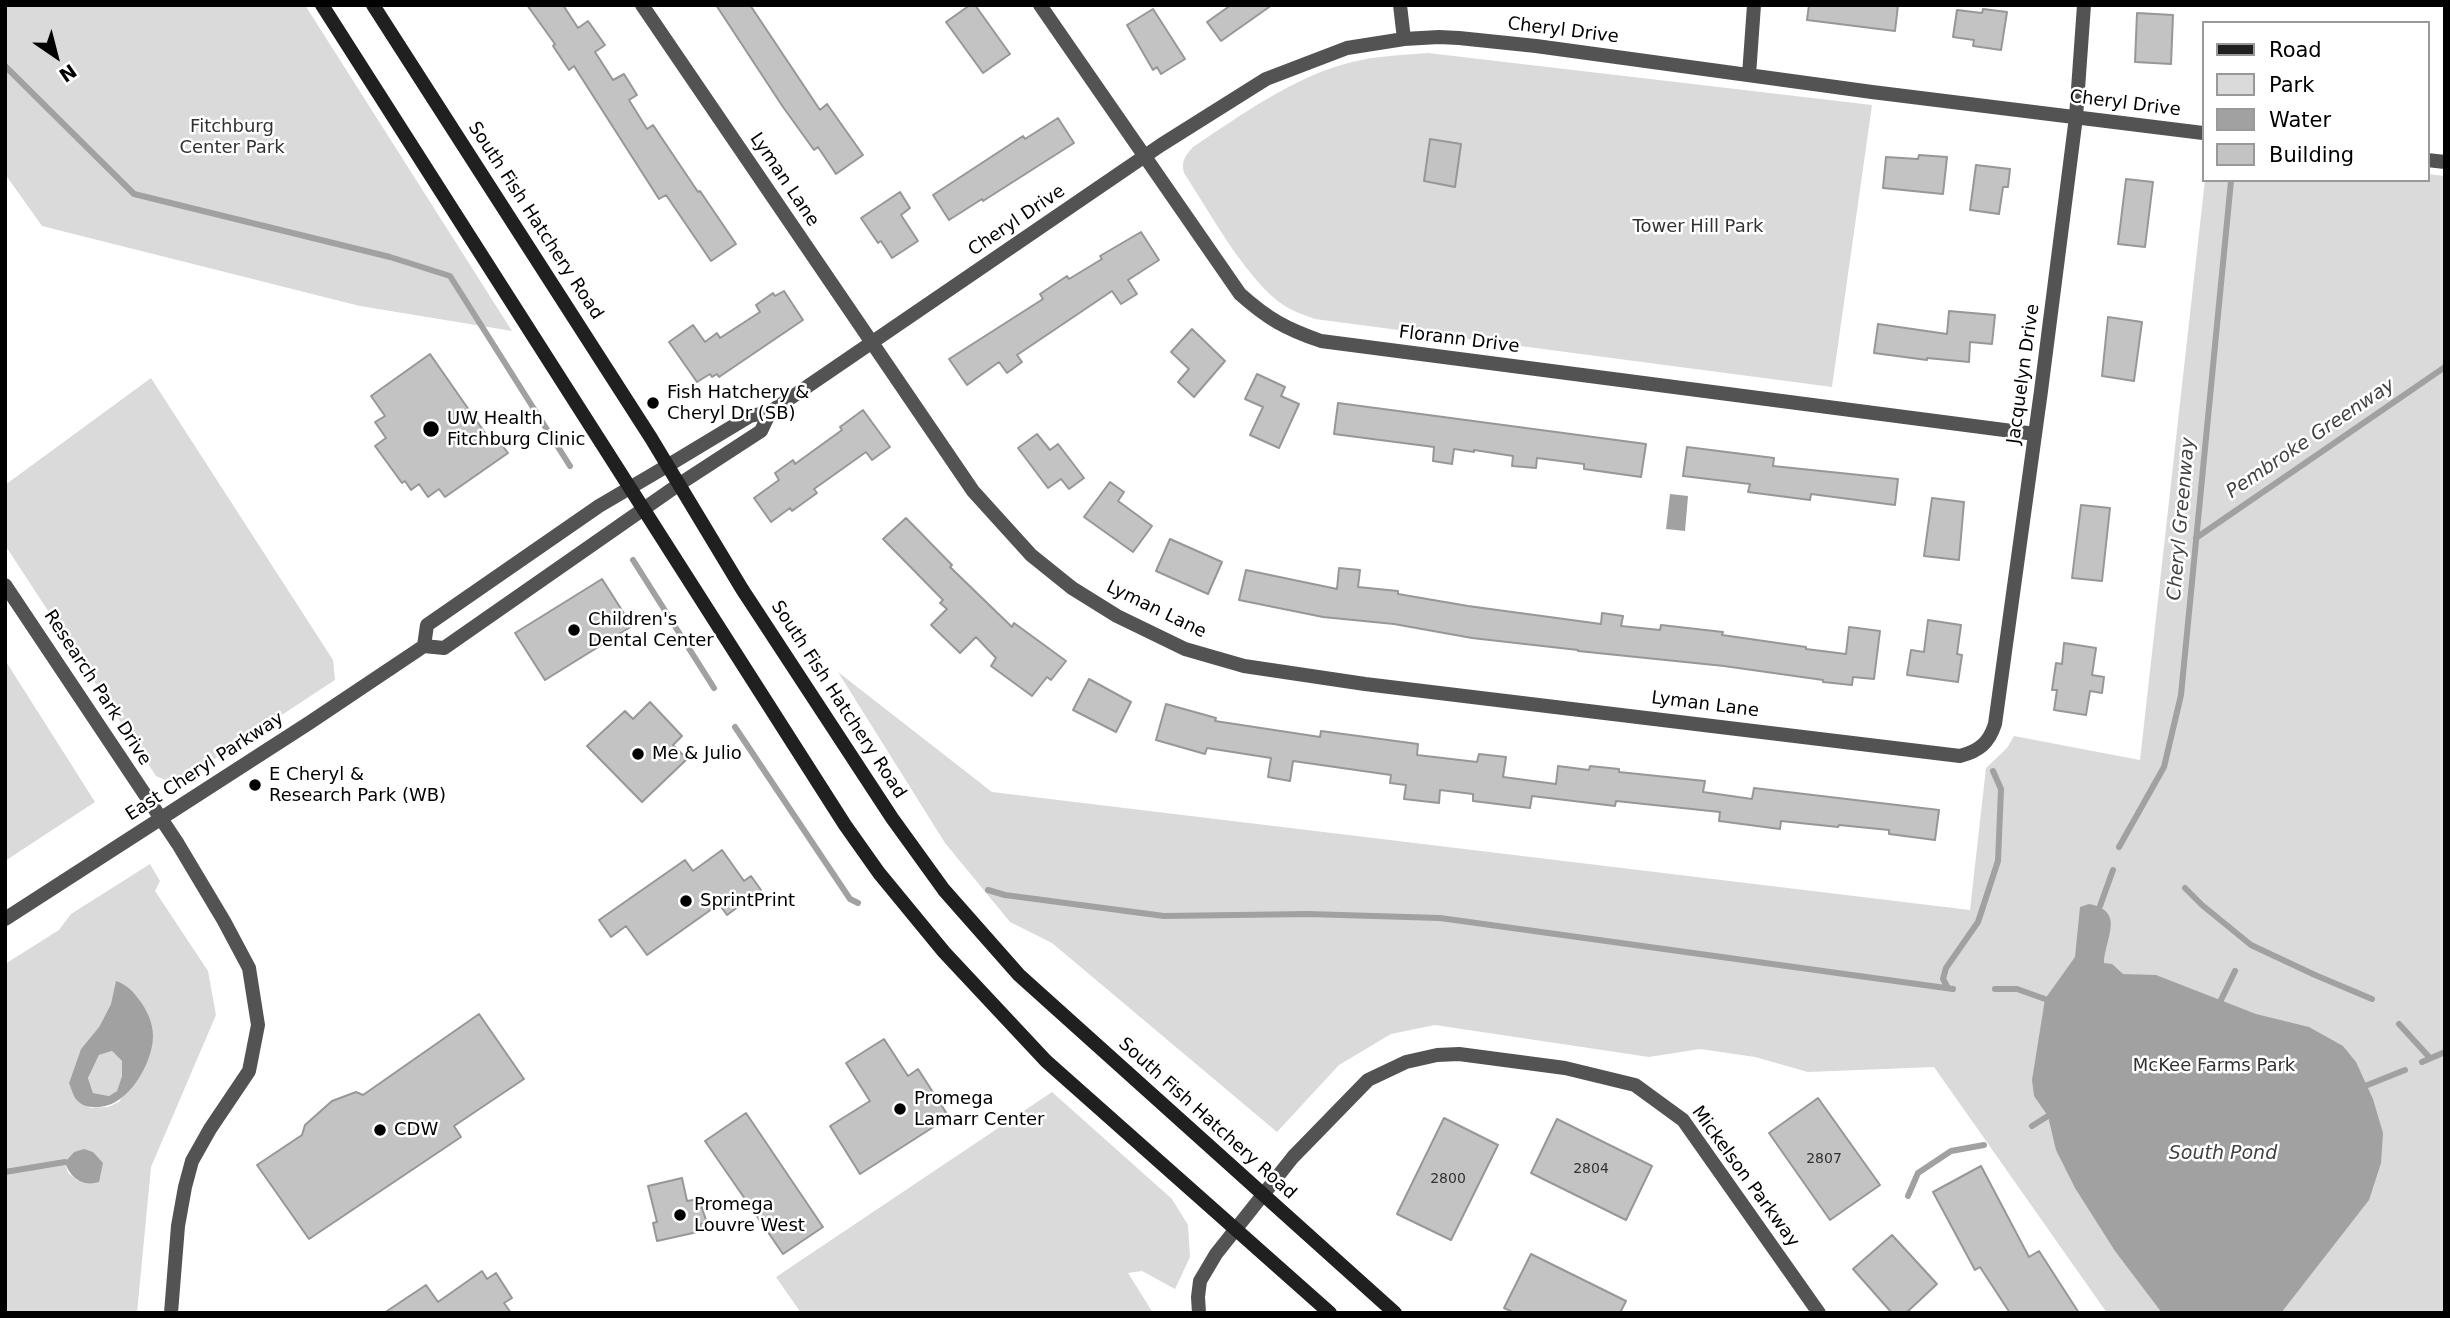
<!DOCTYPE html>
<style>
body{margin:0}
#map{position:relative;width:2450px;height:1318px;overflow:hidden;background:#fff;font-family:"DejaVu Sans",sans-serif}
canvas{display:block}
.frame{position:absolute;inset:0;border:7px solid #000;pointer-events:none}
.legend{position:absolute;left:2202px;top:21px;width:228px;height:161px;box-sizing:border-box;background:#fff;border:2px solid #999;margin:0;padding:9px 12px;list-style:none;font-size:21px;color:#000}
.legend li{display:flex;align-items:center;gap:14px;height:35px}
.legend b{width:35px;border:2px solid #999}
.north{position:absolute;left:21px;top:21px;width:70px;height:70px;-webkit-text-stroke:5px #fff;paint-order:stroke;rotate:145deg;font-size:19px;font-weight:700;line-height:28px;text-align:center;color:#000}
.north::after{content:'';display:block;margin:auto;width:24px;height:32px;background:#000;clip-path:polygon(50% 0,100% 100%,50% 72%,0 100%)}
</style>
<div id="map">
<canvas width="2450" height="1318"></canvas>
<div class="frame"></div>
<ul class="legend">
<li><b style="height:9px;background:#202020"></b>Road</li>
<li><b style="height:19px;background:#dadada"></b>Park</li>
<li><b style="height:19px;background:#a1a1a1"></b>Water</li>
<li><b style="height:19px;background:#c3c3c3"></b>Building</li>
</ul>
<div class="north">N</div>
</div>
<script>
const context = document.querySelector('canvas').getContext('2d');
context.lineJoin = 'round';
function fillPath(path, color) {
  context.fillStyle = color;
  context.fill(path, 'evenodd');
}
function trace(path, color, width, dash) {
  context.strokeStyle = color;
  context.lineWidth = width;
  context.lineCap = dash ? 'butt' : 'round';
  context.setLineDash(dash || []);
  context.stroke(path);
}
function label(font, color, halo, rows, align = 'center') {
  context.font = font + ' "DejaVu Sans",sans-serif';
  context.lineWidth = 5;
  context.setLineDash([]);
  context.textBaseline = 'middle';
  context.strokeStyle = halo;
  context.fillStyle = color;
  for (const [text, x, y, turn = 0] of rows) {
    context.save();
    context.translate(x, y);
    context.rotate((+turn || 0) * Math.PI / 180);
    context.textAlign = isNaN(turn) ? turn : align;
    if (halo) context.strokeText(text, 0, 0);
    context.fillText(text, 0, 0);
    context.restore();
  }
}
fillPath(new Path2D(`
 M5 5H305L512 331 360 306 42 226 5 174Z
 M1428 53 1872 105 1832 387 1315 319C1305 315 1294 312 1285 306 1248 283 1209 211 1184 173 1181 161 1185 156 1193 147 1243 114 1290 79 1348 63 1374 56 1401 55 1428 53Z
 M2427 174 2445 176V1313H2107L1934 1067 1808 1072 1755 1057 1700 1049 1649 1057 1435 1025 1391 1034 1339 1065 1277 1132 1052 943 1010 922 945 843 838 672 992 792 1970 910 1986 768 2007 748 2014 736 2140 760 2205 180H2427Z
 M151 378 333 660 335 680 181 781 170 782 156 776 5 545V485Z
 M5 660 95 802 5 861Z
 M150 864 160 881 155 891 208 971 216 1015 151 1167 137 1313H5V964L59 930 71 914ZM111 1004 147 1011 153 1036 147 1060 119 1102 108 1107 90 1108 69 1083 81 1049 99 1027ZM84 1150 93 1152 78 1181 68 1173 65 1162 74 1152Z
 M112 1051 122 1061V1076L117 1091 109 1096 93 1093 88 1078 99 1055Z
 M1052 1092 1172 1199 1188 1225 1190 1257 1175 1289 1142 1271 1128 1273 1153 1313H801L776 1277Z`), '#dadada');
fillPath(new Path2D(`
 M1670 494 1688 496 1685 531 1666 529Z
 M2089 904C2126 911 2105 938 2104 963L2112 964 2123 974 2156 975 2256 1014 2309 1027 2343 1046 2356 1062 2373 1099 2383 1133 2381 1163 2369 1200 2281 1313H2162L2115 1251 2075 1188 2056 1150 2048 1116 2034 1096 2032 1080 2045 999 2075 957 2080 907Z
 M116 981C127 985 133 991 140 1001 147 1010 153 1023 153 1036 153 1063 128 1106 99 1107 90 1108 81 1106 75 1098 73 1094 71 1088 69 1083L81 1049 99 1027 111 1004ZM112 1051 122 1061V1076L117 1091 109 1096 93 1093 88 1078 99 1055Z
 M84 1149 93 1152 103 1163 99 1182C82 1187 70 1178 65 1162L74 1152Z`), '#a1a1a1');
trace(new Path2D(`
 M5 66 134 194 390 257 450 276 570 466
 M2196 538 2445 367
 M633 560 714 688
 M735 727 850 899 858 903
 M2119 847 2164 767 2181 695 2231 181
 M2185 888 2202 905 2251 945 2315 975 2372 999
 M988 890 1005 895 1164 916 1308 914 1440 918 1953 989
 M2100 906 2113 870
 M1948 988 1943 979 1946 968 1978 922 1998 861 2001 789 1993 771
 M1995 989H2017L2045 999
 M2221 1000 2235 971
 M2399 1024 2430 1058
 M2422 1062 2445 1052
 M2365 1086 2405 1070
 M2032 1126 2048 1116
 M5 1172 65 1162
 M1908 1196 1918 1173 1951 1151 1984 1145`), '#a1a1a1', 6);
const building = new Path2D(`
 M527 5H563L578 28 588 21 605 45 595 52 613 80 624 74 637 95 629 100 647 129 653 125 698 192 700 191 736 244 711 261 666 195 659 199 574 66 569 70 553 46 555 44Z
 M716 5H750L820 110 827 104 863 155 836 174 818 147 814 150 783 107Z
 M970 5H975L1010 54 983 73 946 22Z
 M1231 5H1272L1221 41 1207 22Z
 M1809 5H1898L1895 31 1807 20Z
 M1153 9 1185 59 1161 74 1157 67 1153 70 1127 25Z
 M1983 9 2007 12 2001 50 1973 46 1974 40 1953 37 1957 10 1982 13Z
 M2137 13 2173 15 2171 64 2135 62Z
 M1058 118 1074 143 983 201 982 199 949 220 933 195 1023 136 1025 139Z
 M1430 139 1461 144 1455 187 1424 181Z
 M1919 155 1947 157 1943 194 1883 188 1886 157 1918 159Z
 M1976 165 2010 169 2008 187H2003L1999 214 1970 210Z
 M2126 179 2153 182 2145 247 2118 244Z
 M900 192 910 208 901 215 918 241 892 258 881 241 878 243 861 218Z
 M1141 232 1159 260 1128 280 1137 294 1121 304 1112 291 1017 355 1022 362 1007 373 999 362 967 385 949 359 1043 299 1040 294 1067 276 1069 279 1102 259 1100 256Z
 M784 291 803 320 719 377 717 374 712 377 710 374 697 382 669 342 693 325 705 342 717 333 720 338 760 312 756 305 773 293 775 296Z
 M1949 311 1995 315 1992 344 1970 342 1969 362 1927 358V360L1874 353 1878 324 1947 334Z
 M2108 317 2142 322 2134 381 2102 376Z
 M1192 329 1225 361 1194 397 1178 382 1189 369 1171 352Z
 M430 354 490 440 495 436 508 453 445 497 439 489 428 497 419 484 411 490 405 481 402 483 375 446 386 438 375 422 385 416 371 396Z
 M1257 374 1285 387 1281 396 1299 404 1279 448 1250 435 1263 407 1245 399Z
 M1338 403 1646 444 1641 477 1584 469V464L1537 458 1536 468 1512 466 1513 456 1474 450V452L1454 449 1452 464 1433 461 1434 447 1334 434Z
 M863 410 890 447 872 460 866 452 814 489 817 493 792 511 790 508 771 522 754 498 779 480 775 473 793 460 795 464 842 430 840 427Z
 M1037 434 1050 450 1058 444 1084 478 1069 489 1061 479 1048 488 1018 448Z
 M1687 447 1774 458 1773 466 1898 479 1895 505 1811 494 1810 500 1748 492 1750 484 1683 476Z
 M1110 482 1124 492 1118 501 1152 526 1133 552 1084 517Z
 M1932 498 1964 502 1959 560 1924 556Z
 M2081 505 2110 508 2102 581 2072 578Z
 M906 518 952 565 950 567 1012 627 1014 623 1066 661 1051 680 1047 677 1032 696 991 666 996 658 976 637 960 653 931 625 947 609 940 603 943 600 883 539Z
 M1170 539 1222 562 1208 594 1156 571Z
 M1339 568 1360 570 1358 587 1398 591V594L1468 606 1601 624 1602 613 1623 616 1621 626 1660 630 1661 625 1723 632 1722 635 1806 647V649L1846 654 1849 627 1880 631 1874 679 1853 677 1852 685 1823 682V680L1724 666 1578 651V650L1472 638 1394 624 1323 617 1239 600 1246 570 1337 589Z
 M602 579 632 626 545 680 515 633Z
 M1928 620 1961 625 1957 654 1962 655 1958 682 1907 675 1911 650 1924 652Z
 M2064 643 2096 648 2092 675 2104 677 2102 693 2090 691 2086 715 2054 710 2057 690H2052L2056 663 2062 664Z
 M1089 679 1131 702 1116 732 1073 710Z
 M650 702 682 736 673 745 687 759 642 802 587 746 625 711 633 719Z
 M1166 704 1216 718 1215 721 1320 737 1321 731 1418 744 1417 755 1477 762 1479 754 1506 757 1503 777 1556 784 1558 766 1589 770 1590 766 1619 769V772L1705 781 1703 792 1752 799 1754 788 1939 810 1935 840 1889 834V830L1839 825 1838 827 1781 821 1780 829 1719 821 1720 812 1616 801 1615 806 1532 796 1530 808 1473 801V794L1440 790 1439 803 1404 799 1406 785 1390 783 1391 775 1293 761 1290 781 1268 777 1271 758 1207 748 1205 754 1156 740Z
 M722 850 744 881 751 876 761 890 727 915 719 904 647 955 626 926 611 937 599 920 685 860 693 871Z
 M479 1014 524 1079 454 1126 461 1137 309 1239 257 1165 302 1135 305 1125 332 1101 356 1092 363 1095Z
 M884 1039 908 1076 918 1069 949 1117 860 1174 830 1126 870 1101 846 1063Z
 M1818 1098 1880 1185 1830 1220 1769 1133Z
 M746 1113 823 1227 783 1254 705 1141Z
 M1444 1118 1498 1145 1451 1240 1397 1214Z
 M1557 1119 1652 1166 1626 1220 1531 1173Z
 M1981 1166 2029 1257 2039 1251 2079 1313H2010L1980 1267 1975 1270 1933 1192Z
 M682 1178 687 1201 699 1199 707 1223 700 1224 702 1231 657 1241 653 1223 657 1222 648 1186Z
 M1892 1235 1937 1284 1906 1313H1892L1853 1269Z
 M1531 1254 1626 1301 1620 1313H1515L1504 1308Z
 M482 1271 487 1279 496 1273 512 1298 504 1303 511 1313H384L426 1285 438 1302Z`);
fillPath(building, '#c3c3c3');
trace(building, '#979797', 2);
trace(new Path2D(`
 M642 5 973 491 1031 555 1072 588 1117 616 1185 649 1244 666 1365 684 1960 756C1979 751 1989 743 1995 724L2041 391 2076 117 2084 5
 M1040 5 1240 294C1268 319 1286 329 1321 341L2035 434
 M1400 5 1404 39
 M1749 75 1754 5
 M2427 160 2445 162
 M667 466 750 416 770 412 1161 145 1266 79 1347 48 1404 39 1439 37 1459 38 1536 46 1872 92 2203 133
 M678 485 761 431 770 412
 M5 585 178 844 224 921 249 968 258 1025 249 1071 210 1129 192 1161 185 1187 178 1226 171 1313
 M1199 1313 1198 1297 1200 1281 1216 1254 1293 1157 1368 1080 1406 1062 1437 1055 1459 1054 1565 1068 1635 1085 1683 1120 1819 1313`), '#535353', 14);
trace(new Path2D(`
 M424 646 427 625 599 506 667 466
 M5 919 309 723 424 646 444 648 678 485`), '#535353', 14);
trace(new Path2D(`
 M322 5 845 825 879 873 944 952 1046 1061 1330 1313
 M373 5 651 438 742 589 892 818 944 890 1019 975 1395 1313`), '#202020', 14);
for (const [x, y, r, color] of [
 [653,403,7,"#000"],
 [431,429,9,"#000"],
 [574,630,7,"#000"],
 [638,754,7,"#000"],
 [255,785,7,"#000"],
 [686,901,7,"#000"],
 [900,1109,7,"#000"],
 [380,1130,7,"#000"],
 [680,1215,7,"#000"]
]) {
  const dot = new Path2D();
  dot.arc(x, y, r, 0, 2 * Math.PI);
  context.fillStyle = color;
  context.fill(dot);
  trace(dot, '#fff', 2.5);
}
label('14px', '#313131', null, [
 ["2807",1824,1159],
 ["2804",1591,1169],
 ["2800",1448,1179]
]);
label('18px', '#000', '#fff', [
 ["Cheryl Drive",1563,31,7],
 ["Cheryl Drive",2125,104,7],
 ["Lyman Lane",784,180,56],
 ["South Fish Hatchery Road",535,221,57],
 ["Cheryl Drive",1017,221,-34],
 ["Florann Drive",1459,340,7],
 ["Jacquelyn Drive",2024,374,-82],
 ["Lyman Lane",1156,610,26],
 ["Research Park Drive",97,688,57],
 ["South Fish Hatchery Road",838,700,57],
 ["Lyman Lane",1705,705,7],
 ["East Cheryl Parkway",205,767,-33],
 ["South Fish Hatchery Road",1207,1119,42],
 ["Mickelson Parkway",1745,1177,54]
]);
label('18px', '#313131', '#fff', [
 ["Fitchburg",232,127],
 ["Center Park",232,148],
 ["Tower Hill Park",1698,227],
 ["McKee Farms Park",2214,1066]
]);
label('18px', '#000', '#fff', [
 ["Fish Hatchery &",667,393],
 ["Cheryl Dr (SB)",667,414],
 ["UW Health",447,419],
 ["Fitchburg Clinic",447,440],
 ["Children's",588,620],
 ["Dental Center",588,641],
 ["Me & Julio",652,754],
 ["E Cheryl &",269,775],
 ["Research Park (WB)",269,796],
 ["SprintPrint",700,901],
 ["Promega",914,1099],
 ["Lamarr Center",914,1120],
 ["CDW",394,1130],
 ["Promega",694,1205],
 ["Louvre West",694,1226]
], 'left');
label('italic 19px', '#424242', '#fff', [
 ["Pembroke Greenway",2311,439,-34],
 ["Cheryl Greenway",2182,519,-85],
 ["South Pond",2223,1154]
]);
</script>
